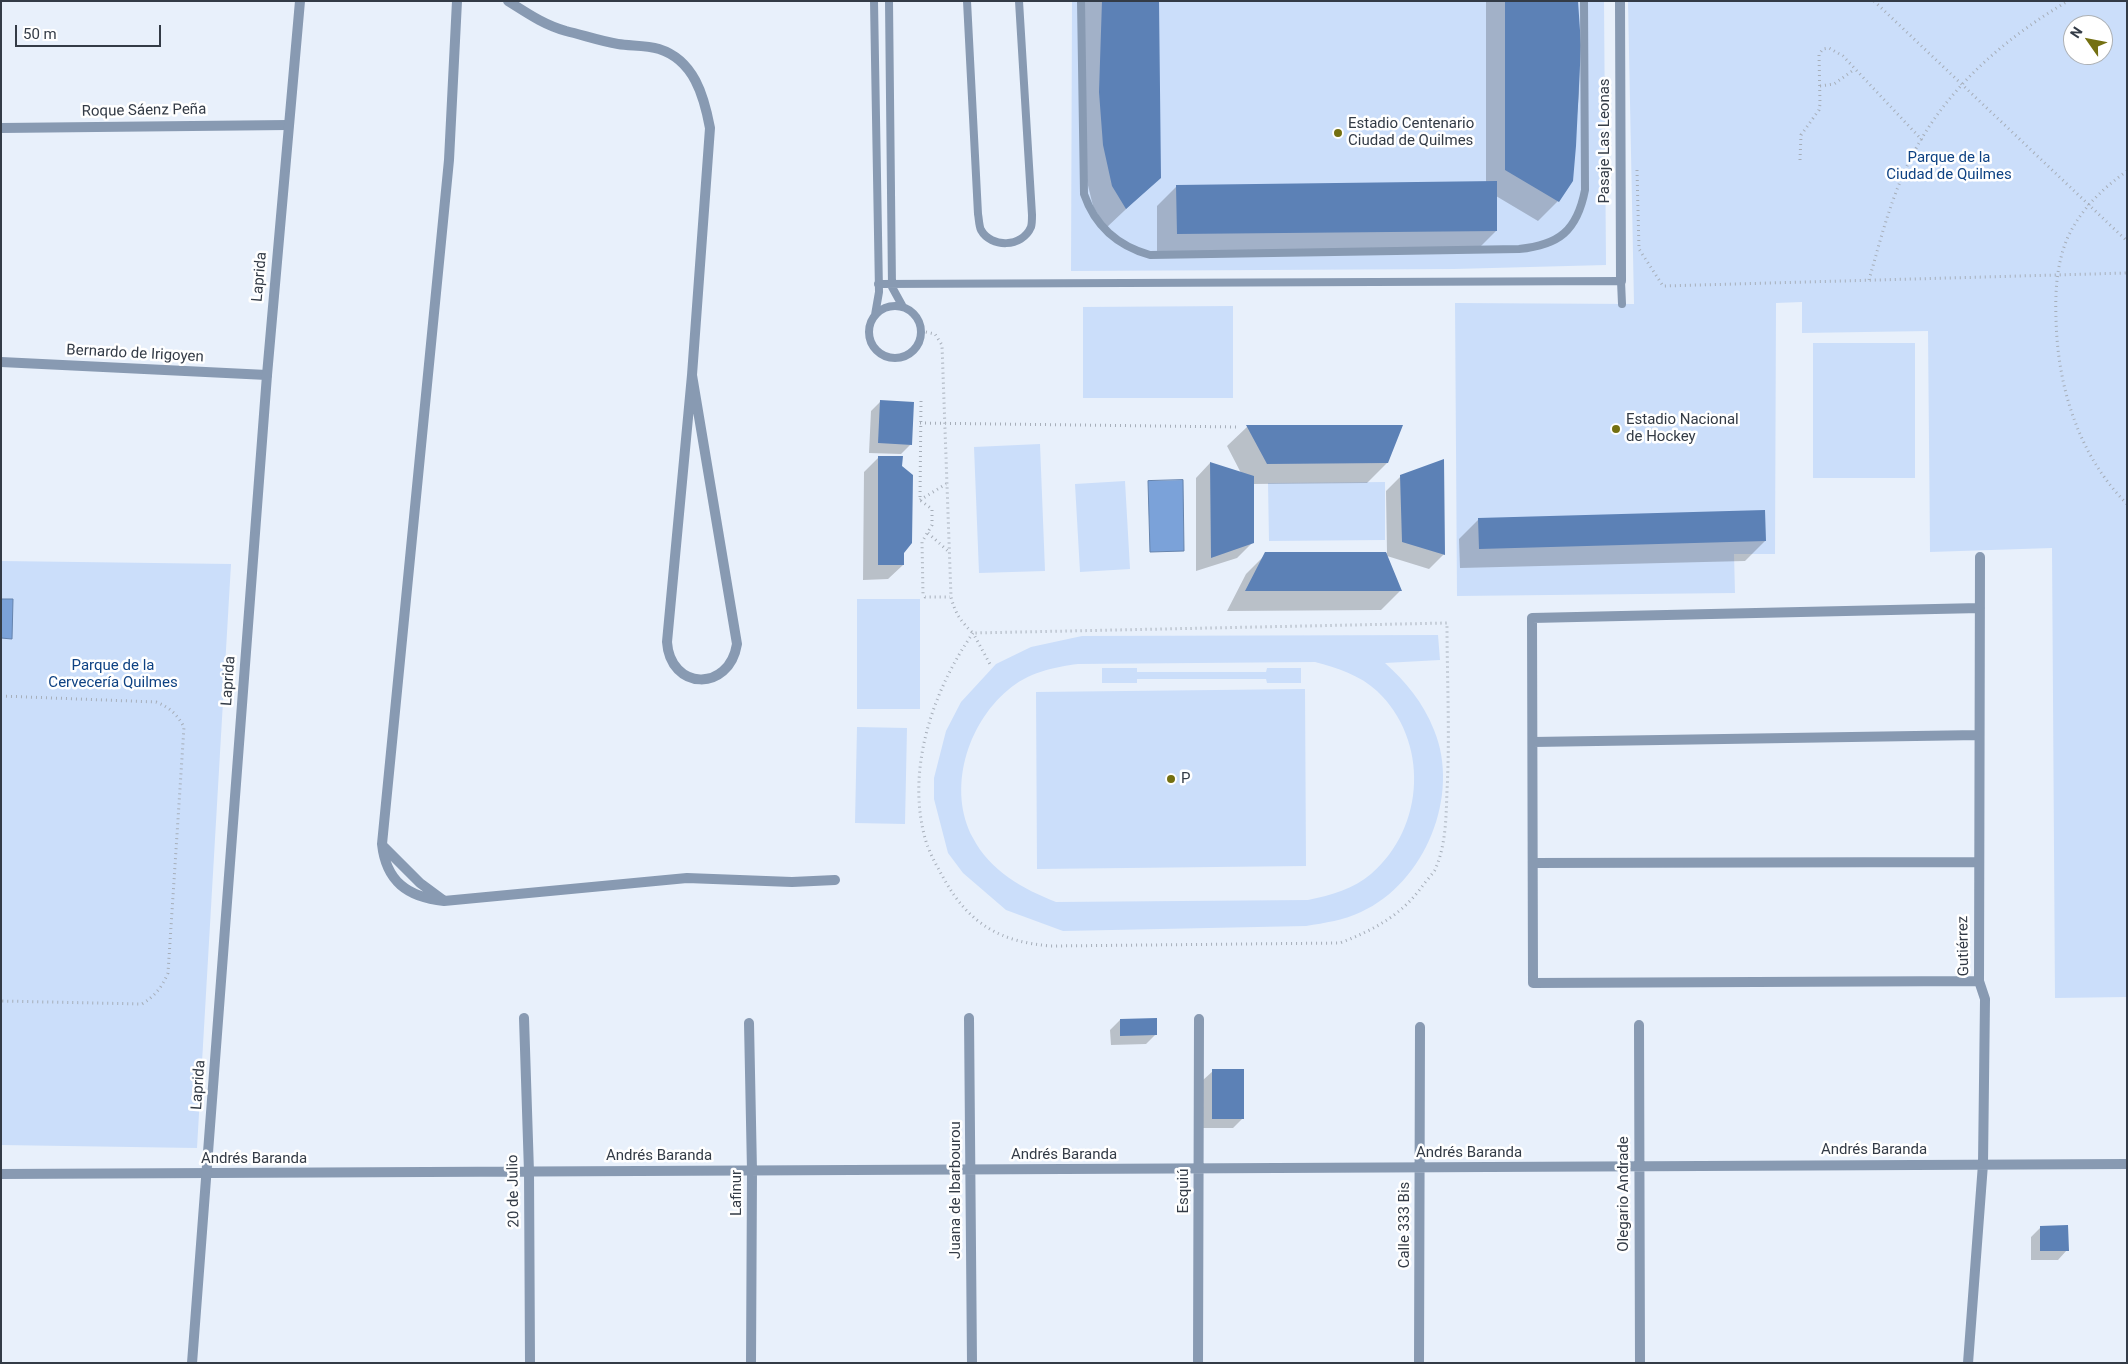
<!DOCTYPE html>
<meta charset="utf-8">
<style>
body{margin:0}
#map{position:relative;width:2128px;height:1364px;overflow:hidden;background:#e8f0fb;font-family:Roboto,sans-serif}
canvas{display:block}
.frame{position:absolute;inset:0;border:2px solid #333b46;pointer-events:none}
.north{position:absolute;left:2063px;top:15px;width:50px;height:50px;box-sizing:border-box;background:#fff;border:1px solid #adb1b5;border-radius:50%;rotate:303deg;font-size:14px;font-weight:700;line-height:20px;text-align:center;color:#333b46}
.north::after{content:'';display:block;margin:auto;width:18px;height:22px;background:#747011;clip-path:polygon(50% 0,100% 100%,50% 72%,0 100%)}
.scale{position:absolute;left:15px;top:25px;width:146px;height:22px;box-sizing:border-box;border:2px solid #333b46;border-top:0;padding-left:6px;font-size:15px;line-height:18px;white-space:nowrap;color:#333b46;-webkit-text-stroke:4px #fff;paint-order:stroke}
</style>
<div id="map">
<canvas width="2128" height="1364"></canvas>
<div class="frame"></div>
<div class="north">N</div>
<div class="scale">50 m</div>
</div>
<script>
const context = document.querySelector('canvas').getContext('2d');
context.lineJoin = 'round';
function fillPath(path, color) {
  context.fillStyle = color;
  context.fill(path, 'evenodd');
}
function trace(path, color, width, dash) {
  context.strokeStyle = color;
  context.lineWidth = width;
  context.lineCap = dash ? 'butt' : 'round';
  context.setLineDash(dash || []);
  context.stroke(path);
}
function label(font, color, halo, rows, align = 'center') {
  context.font = font + ' Roboto,sans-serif';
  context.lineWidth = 5;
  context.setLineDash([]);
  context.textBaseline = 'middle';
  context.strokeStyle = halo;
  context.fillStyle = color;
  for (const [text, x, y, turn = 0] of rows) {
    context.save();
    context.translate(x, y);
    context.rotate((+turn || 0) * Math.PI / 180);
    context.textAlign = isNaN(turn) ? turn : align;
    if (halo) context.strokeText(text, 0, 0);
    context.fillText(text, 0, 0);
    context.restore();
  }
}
fillPath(new Path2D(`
 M1072 1H1604L1606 265 1454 269 1071 271Z
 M1628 1H2127V997L2055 998 2052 548 1930 552 1928 331 1802 333V302L1776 303 1775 554H1734L1735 593 1457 596 1455 303 1634 304ZM2073 25H2103V55H2073Z
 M1233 306V398H1083V307Z
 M1813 343H1915V478H1813Z
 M1040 444 1045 571 979 573 974 447Z
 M1125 481 1130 569 1080 572 1075 484Z
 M1385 482V540L1269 541 1268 483Z
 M1 561 231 564 197 1148 1 1145Z
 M857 599H920V709H857Z
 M1438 635 1440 660 1385 663C1406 682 1423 702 1434 730 1461 795 1425 883 1361 912 1344 920 1325 923 1306 926L1063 931 1006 910 963 873 948 853 934 799V778L946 731 961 702 996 664 1031 647 1082 636ZM1315 662C1337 668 1360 675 1377 691 1429 740 1426 827 1371 874 1353 889 1332 895 1308 900L1056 902C1023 889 990 871 973 838 947 790 967 724 1008 690 1027 673 1054 667 1078 664Z
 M1102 668H1137V672H1266L1267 668H1301V683H1267L1266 679H1137V683H1102Z
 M1305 689 1306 866 1037 869 1036 692Z
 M857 727 907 728 905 824 855 823Z`), '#cbdefa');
const water = new Path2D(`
 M1183 480 1184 551 1150 552 1148 481Z
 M1 599H13L12 639 1 638Z`);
fillPath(water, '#7ba2d9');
trace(water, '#6583ad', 1);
fillPath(new Path2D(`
 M1083 1H1158L1160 177 1106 228 1093 206 1083 165Z
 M1486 1H1577L1580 45 1579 93 1571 180 1558 201 1538 221 1496 196V231L1476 251 1157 254V206L1177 186 1486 183Z
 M880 402 911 444 901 454 869 453 871 411Z
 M1401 426 1387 463 1367 483 1253 484 1252 543 1237 558 1196 571V478L1210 463 1241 473 1227 446 1247 427Z
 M879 457 903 553V565L888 579 863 580 864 472Z
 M1401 476 1444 554 1429 569 1387 556 1401 590 1381 610 1227 611 1246 574 1266 554 1387 553 1386 491Z
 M1479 519 1765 541 1745 561 1460 568 1459 539Z
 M1120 1020 1156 1034 1146 1044 1111 1045 1110 1030Z
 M1213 1071 1243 1118 1233 1128H1203V1080Z
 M2041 1227 2067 1250 2058 1260H2031V1237Z`), '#0003');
fillPath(new Path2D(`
 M1102 1H1159L1161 178 1126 209 1112 186 1103 145 1099 92Z
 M1505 1H1578L1581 45 1576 146 1573 181 1559 202 1505 170Z
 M1497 181V231L1177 234 1176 185Z
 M880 400 914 402 912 445 878 443Z
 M1246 425H1403L1388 463 1267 464Z
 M878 456H903L902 466 913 475 912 543 904 553V565H878Z
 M1444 459 1445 555 1402 542 1400 475Z
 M1210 462 1254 476V543L1211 558Z
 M1765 510 1766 541 1479 549 1478 518Z
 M1265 552H1386L1402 591H1245Z
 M1157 1018V1035L1120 1036V1019Z
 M1212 1069H1244V1119H1212Z
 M2068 1225 2069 1251H2040V1226Z`), '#5c81b6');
trace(new Path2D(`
 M1874 1 2127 241
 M1820 86 1834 84 1855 69
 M1800 160 1801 135 1819 110 1820 104 1819 54 1823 49 1829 48 1843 56 1922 140
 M1637 170 1639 249 1663 286 2127 273
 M2127 171C2102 189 2080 210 2067 239 2057 263 2055 291 2056 317 2057 385 2078 455 2127 504
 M1869 280C1879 245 1888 209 1903 175 1936 98 1997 43 2068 1
 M921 331 935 334 942 345 951 597C955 613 961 622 973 633L1447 623C1447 679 1450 735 1447 791 1446 818 1446 845 1435 870 1431 876 1425 882 1421 888 1399 917 1373 930 1340 943L1051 946C1001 942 970 925 944 879 937 866 929 853 925 838 906 769 933 690 973 633L991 666
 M921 401 920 500 932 509V525L922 542 923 594 925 597H950
 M920 423 1239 427
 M920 500 946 484
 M928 533 949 552
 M1 696 156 702C169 707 177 714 184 727L168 973C162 987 155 996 142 1004L1 1001`), '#a6aeb9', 3, [1, 4]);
trace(new Path2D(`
 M874 1 879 292 875 315
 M889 1 892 287 903 307
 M967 1 978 214C979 219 979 226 981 230 991 248 1022 248 1031 227 1032 224 1032 219 1032 215L1019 1
 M1081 1 1084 194C1095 226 1118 246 1150 255L1519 249C1559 245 1577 231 1585 190L1584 1
 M878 284 1621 281 1622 304
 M869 332a26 26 0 1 1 52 0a26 26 0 1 1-52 0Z`), '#889ab2', 8);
trace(new Path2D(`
 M457 1 449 160 382 844C386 881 407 897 444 901L687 878 792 882 835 880
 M508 1C527 13 544 25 566 31 583 35 600 41 618 44 631 46 646 45 659 49 694 60 704 96 710 128L692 375 667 642C670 690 729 693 737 644L692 375
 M1620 1 1621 281
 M1 128 288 125
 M1 362 267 375
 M1533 742 1979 735
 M383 846 420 883 443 900
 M1533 863 1979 862
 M1979 981 1533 983 1532 618 1980 608
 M524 1018 529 1172 530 1363
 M969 1018 972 1363
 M749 1023 752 1171 751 1363
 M1639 1025 1640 1363
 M1 1174 2127 1164
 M1198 1363 1199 1019
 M1419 1363 1420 1027
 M1968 1363 1983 1164 1985 999 1979 981 1980 557`), '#889ab2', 10);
trace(new Path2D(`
 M192 1363 267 375 300 1`), '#889ab2', 10);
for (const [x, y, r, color] of [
 [1338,133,5,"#747011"],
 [1616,429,5,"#747011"],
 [1171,779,5,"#747011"]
]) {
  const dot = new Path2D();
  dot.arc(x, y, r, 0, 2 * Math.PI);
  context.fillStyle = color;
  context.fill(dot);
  trace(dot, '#fff', 2);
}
label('15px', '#333b46', '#fff', [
 ["Roque Sáenz Peña",144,111,-1],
 ["Pasaje Las Leonas",1605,141,-90],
 ["Laprida",260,277,-85],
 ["Bernardo de Irigoyen",135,354,3],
 ["Laprida",229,681,-86],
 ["Gutiérrez",1964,946,-91],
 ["Laprida",199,1085,-86],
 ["Andrés Baranda",1874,1150],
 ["Andrés Baranda",1469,1153],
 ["Andrés Baranda",1064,1155],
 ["Andrés Baranda",659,1156],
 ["Andrés Baranda",254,1159],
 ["Juana de Ibarbourou",956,1190,-90],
 ["20 de Julio",514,1191,-91],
 ["Esquiú",1184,1191,-90],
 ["Lafinur",737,1193,-90],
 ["Olegario Andrade",1624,1194,-90],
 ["Calle 333 Bis",1405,1225,-90]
]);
label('15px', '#333b46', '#fff', [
 ["Estadio Centenario",1348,124],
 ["Ciudad de Quilmes",1348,141],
 ["Estadio Nacional",1626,420],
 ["de Hockey",1626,437],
 ["P",1181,779]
], 'left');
label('15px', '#0e4283', '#fff', [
 ["Parque de la",1949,158],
 ["Ciudad de Quilmes",1949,175],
 ["Parque de la",113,666],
 ["Cervecería Quilmes",113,683]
]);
</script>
